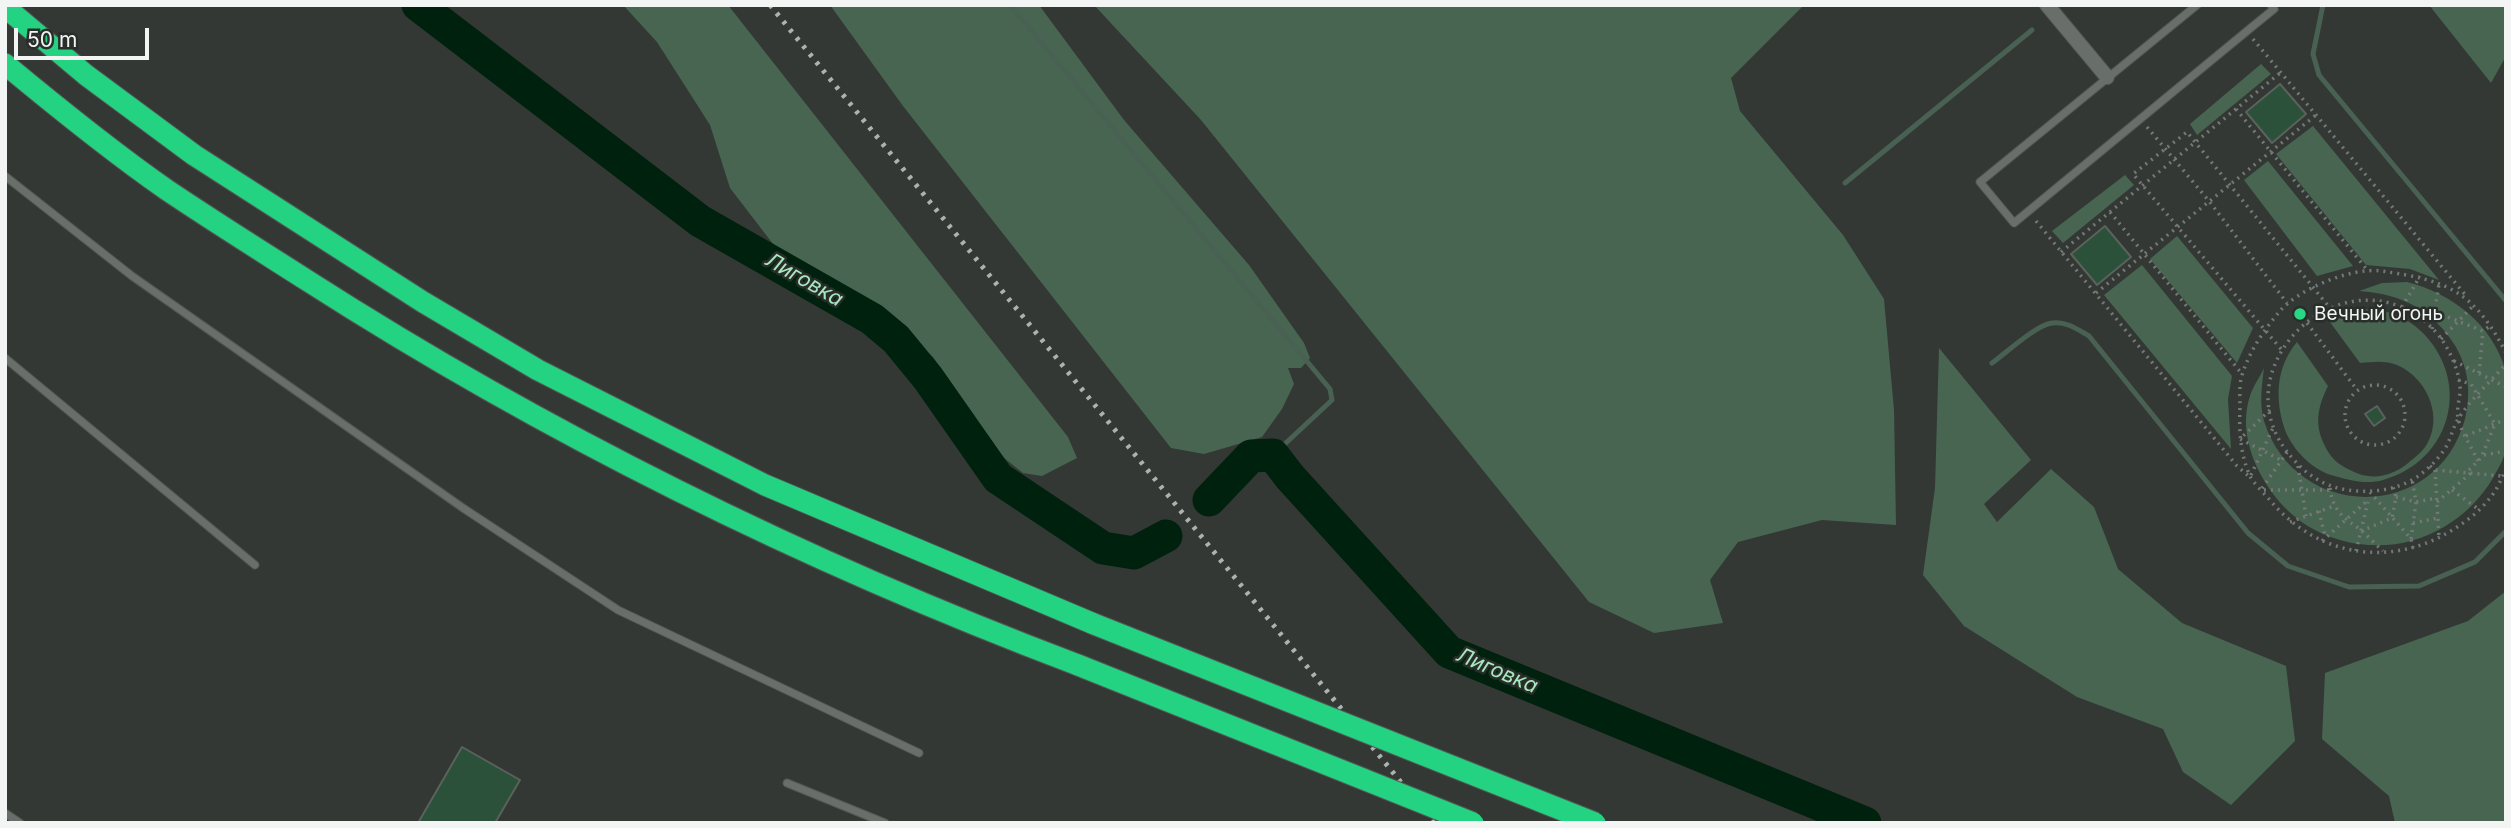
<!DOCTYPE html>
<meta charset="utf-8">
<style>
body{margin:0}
#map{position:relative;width:2511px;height:828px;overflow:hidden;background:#333835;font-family:Inter,sans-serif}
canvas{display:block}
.frame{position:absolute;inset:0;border:7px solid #f2f5f3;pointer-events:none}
.scale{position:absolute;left:14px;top:28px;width:135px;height:32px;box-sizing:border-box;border:4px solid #f2f5f3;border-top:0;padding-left:9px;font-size:21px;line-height:24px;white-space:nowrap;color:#f2f5f3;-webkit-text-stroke:5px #292e2b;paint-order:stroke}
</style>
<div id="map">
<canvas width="2511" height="828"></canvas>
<div class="frame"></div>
<div class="scale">50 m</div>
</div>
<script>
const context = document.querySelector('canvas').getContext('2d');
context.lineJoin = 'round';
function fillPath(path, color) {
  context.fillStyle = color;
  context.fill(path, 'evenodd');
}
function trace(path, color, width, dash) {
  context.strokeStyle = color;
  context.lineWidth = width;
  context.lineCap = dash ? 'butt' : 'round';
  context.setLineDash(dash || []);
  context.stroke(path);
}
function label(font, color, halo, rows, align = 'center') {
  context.font = font + ' Inter,sans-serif';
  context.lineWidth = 5;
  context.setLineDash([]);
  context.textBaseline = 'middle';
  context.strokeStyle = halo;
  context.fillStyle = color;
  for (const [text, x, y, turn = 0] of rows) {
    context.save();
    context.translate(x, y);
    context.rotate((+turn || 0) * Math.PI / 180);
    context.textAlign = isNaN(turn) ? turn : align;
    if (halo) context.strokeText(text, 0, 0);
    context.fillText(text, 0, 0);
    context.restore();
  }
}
fillPath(new Path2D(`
 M623 5H728L1068 437 1077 458 1042 476 1023 473 999 454 933 357 893 321 783 257 730 188 710 125 657 42Z
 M830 5H1039L1124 120 1249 265 1304 343 1310 358 1301 368H1288L1294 384 1282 409 1262 437 1204 454 1171 448 903 106Z
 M1094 5H1804L1731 78 1740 111 1843 235 1884 299 1894 410 1896 525 1822 520 1738 542 1710 580 1723 623 1654 633 1589 602 1201 120Z
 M2429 5H2506V56L2491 83Z
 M2261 64 2271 74 2197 135 2190 124Z
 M2313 126 2439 280 2410 269 2366 265 2276 154Z
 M2268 161 2353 266 2317 276 2244 180Z
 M2125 175 2134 185 2063 243 2052 231Z
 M2177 236 2253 328 2237 363 2150 259Z
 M2142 265 2232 376 2228 399 2231 449 2104 295Z
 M2407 282C2451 293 2492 324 2505 369 2508 380 2506 395 2506 406 2506 420 2508 435 2506 449 2504 459 2498 469 2493 478 2466 524 2413 552 2359 544 2323 539 2292 521 2271 491 2252 464 2239 429 2250 396 2253 386 2260 377 2264 368 2262 385 2259 404 2264 421 2296 522 2437 523 2465 419 2471 394 2469 370 2456 347 2433 310 2402 294 2359 291L2382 283Z
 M2361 309C2369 310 2379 310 2387 312 2400 315 2414 324 2423 333 2472 383 2451 461 2383 480 2366 485 2348 480 2331 475 2311 469 2290 447 2284 427 2275 398 2276 367 2297 342L2328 386C2315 412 2314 431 2331 456 2339 466 2351 471 2362 475 2379 479 2394 474 2407 464 2415 457 2425 450 2429 440 2442 412 2425 377 2397 365 2385 360 2372 362 2360 363L2327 318Z
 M1939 348 2031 460 1984 504 1997 522 2051 469 2094 507 2118 569 2182 623 2286 666 2295 741 2231 805 2183 772 2163 729 2077 697 1964 626 1923 575 1935 488Z
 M2506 591V823H2395L2389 796 2322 739 2325 673 2468 621Z`), '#486552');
trace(new Path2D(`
 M1010 5 1330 389 1332 400 1273 455
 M2323 5 2313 54 2319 75 2506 301
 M1845 183 2032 30
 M1992 363C2006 353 2036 325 2052 323 2066 321 2077 329 2089 336L2248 533 2288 566 2349 587 2419 586 2475 562 2506 531`), '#496152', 5);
trace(new Path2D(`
 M418 5 700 221 872 319 896 339 928 378 998 478 1103 548 1134 553 1166 536
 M1209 500 1251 456 1273 455 1290 477 1449 652 1865 823`), '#00210d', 33);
const building = new Path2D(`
 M2280 84 2306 114 2272 143 2246 112Z
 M2105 226 2131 257 2097 285 2071 254Z
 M2377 406 2385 418 2374 426 2365 414Z
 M462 747 520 780 495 823H418Z`);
fillPath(building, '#2c513a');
trace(building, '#5b615d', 2);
const lane = new Path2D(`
 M2197 5 1980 182 2014 223 2247 31 2274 9 2271 5
 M5 176 132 276 463 508 618 610 919 753
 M5 358 255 565
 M787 783 885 823
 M5 813 20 823`);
const street = new Path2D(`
 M2047 5 2107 77`);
const highway = new Path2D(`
 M5 7 86 75 194 155 423 302 538 370 765 485 1094 624
 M5 64C58 108 111 151 167 190 213 221 261 251 308 281 550 436 808 563 1078 665`);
trace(lane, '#535754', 9);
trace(street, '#535754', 16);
trace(highway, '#535754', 23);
trace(new Path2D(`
 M2253 39 2467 297
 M2236 109 2368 271
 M2147 127 2209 201 2287 303
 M2110 212 2242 374
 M2036 221 2237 466 2250 477 2273 428
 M2061 252 2280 73
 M2096 293 2316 115
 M2402 307 2420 276
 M2435 312 2483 331 2490 326
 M2307 323 2357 390
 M2432 329 2439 284
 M2441 339 2474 305
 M2281 349 2133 174 2187 132 2329 307
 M2506 353C2474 291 2447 280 2381 271 2351 267 2299 289 2280 311 2264 330 2250 350 2242 375 2239 384 2240 396 2240 406 2239 430 2240 452 2249 474 2253 483 2262 491 2269 499 2311 550 2375 567 2436 539 2456 529 2476 516 2490 498 2497 490 2501 479 2506 470
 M2454 361 2506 387
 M2479 373 2483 331
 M2458 380 2471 384 2495 424 2481 458 2466 473
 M2345 415a30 30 0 1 1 60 0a30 30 0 1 1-60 0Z
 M2270 410 2240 439 2281 460
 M2466 436 2506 419
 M2287 452 2261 490H2330
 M2484 455 2506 451
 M2478 461C2472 448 2461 432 2458 418 2456 408 2461 396 2460 386 2458 367 2447 343 2433 329 2346 242 2211 371 2294 460 2308 476 2326 487 2348 490 2375 494 2406 489 2427 469 2434 463 2443 453 2447 445 2452 435 2454 424 2460 416 2473 397 2491 381 2506 364
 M2298 466 2306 516
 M2430 466 2435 470 2502 476
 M2435 470 2439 537
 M2330 488C2333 513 2345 518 2362 531 2369 537 2376 545 2383 551
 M2452 490 2478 509
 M2370 492 2411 539 2413 548
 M2396 497 2416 502 2437 498
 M2437 502 2471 473
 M2319 511 2325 536
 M2290 522 2334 506
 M2413 523 2438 518
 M2361 531 2392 518 2396 497 2393 487
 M2411 539 2416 502 2412 479
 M2322 541 2368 500
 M2356 551 2368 502`), '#747976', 3.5, [2, 5]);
trace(lane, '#686e6a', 7);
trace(street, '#686e6a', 14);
trace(highway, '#23d381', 21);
trace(new Path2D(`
 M770 5 1434 823`), '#aeb1af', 5, [3.5, 7]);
const highwayBridge = new Path2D(`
 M1094 624 1595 823
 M1078 665 1473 823`);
trace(highwayBridge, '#535754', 23, []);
trace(highwayBridge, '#23d381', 21);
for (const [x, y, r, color] of [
 [2300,314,7,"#29d885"]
]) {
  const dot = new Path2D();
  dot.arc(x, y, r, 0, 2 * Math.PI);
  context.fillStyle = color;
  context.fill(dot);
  trace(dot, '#292e2b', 2.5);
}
label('19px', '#f2f5f3', '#292e2b', [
 ["Вечный огонь",2314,314]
], 'left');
label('italic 21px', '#a7e8be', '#292e2b', [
 ["Лиговка",804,280,30],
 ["Лиговка",1497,671,23]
]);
</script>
